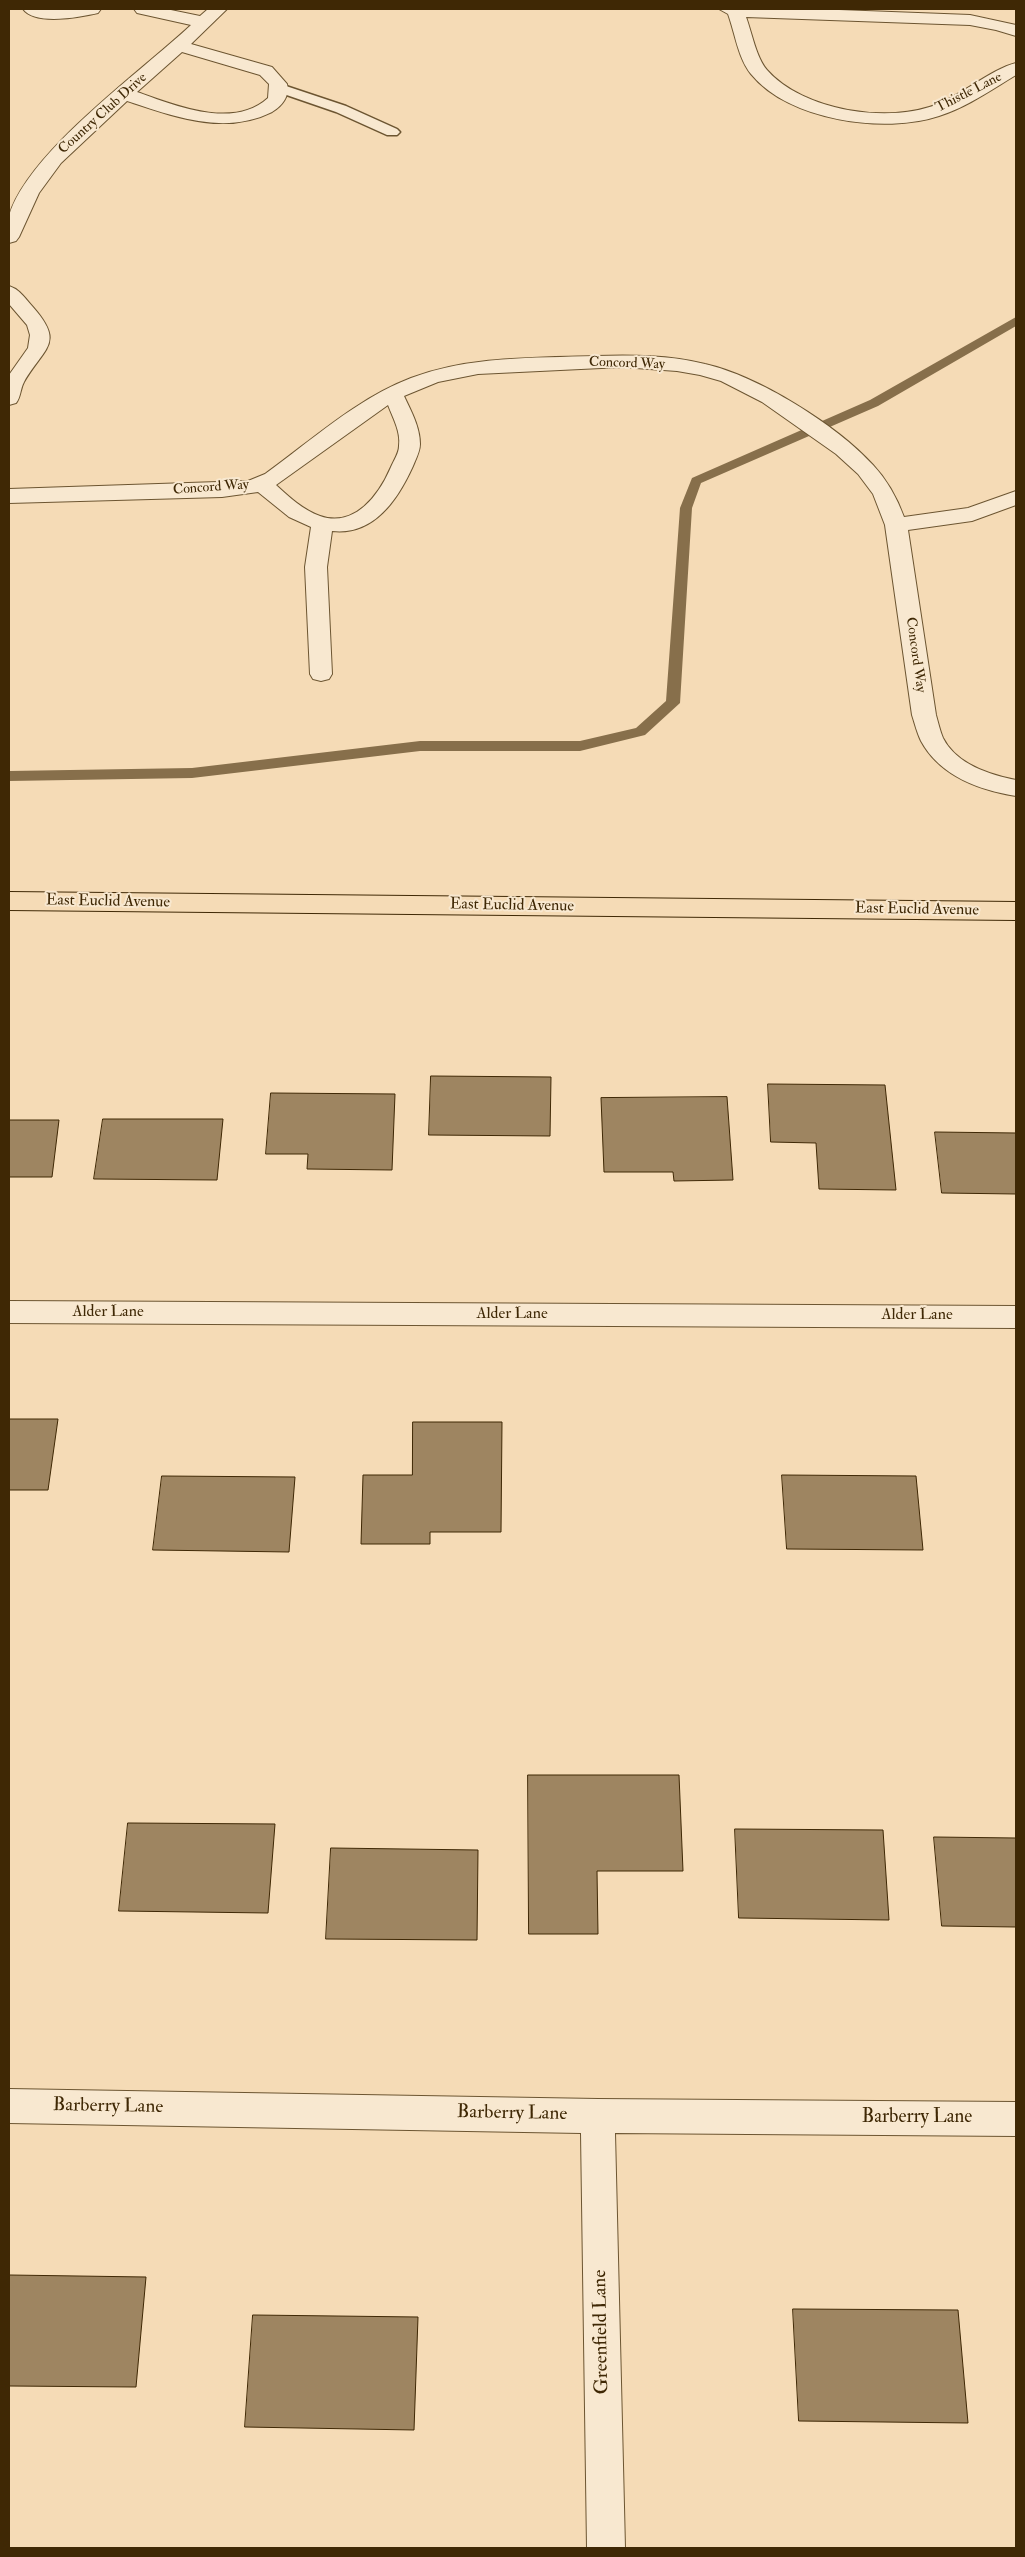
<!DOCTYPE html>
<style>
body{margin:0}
#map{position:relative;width:1025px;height:2557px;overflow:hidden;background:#f5dbb6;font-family:"IM FELL Double Pica",serif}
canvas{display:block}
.frame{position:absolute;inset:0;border:10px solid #3f2805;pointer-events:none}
</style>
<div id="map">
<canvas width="1025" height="2557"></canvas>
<div class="frame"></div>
</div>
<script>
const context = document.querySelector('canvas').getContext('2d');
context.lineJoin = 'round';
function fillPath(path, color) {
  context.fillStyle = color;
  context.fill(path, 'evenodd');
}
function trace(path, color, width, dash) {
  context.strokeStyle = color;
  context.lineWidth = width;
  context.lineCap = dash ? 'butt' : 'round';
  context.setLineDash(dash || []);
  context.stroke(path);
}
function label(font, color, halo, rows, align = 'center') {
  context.font = font + ' "IM FELL Double Pica",serif';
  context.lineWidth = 4;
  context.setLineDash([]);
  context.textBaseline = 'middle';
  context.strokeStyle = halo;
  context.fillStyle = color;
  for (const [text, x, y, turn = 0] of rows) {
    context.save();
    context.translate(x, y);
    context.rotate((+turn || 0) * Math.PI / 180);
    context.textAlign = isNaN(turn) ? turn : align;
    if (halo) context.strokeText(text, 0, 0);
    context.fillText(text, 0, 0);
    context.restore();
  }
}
fillPath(new Path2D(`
 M1016 317V326L878 406 701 483 692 508 680 703 645 735 580 751H420L192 778 9 781V771L192 768 420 741H580L636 728 666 701 680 508 692 478 870 400Z`), '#876f4b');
const building = new Path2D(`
 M431 1076 551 1077 550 1136 429 1135Z
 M768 1084 885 1085 896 1190 819 1189 816 1143 771 1142Z
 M271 1093 395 1094 392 1170 307 1169 308 1154H266Z
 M727 1097 733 1180 674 1181 673 1172H604L601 1098Z
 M103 1119H223L217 1180 94 1179Z
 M9 1120H59L52 1177H9Z
 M935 1132 1016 1133V1194L942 1193Z
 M9 1419H58L48 1490H9Z
 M413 1422H502L501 1532H430V1544H361L363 1475H412Z
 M782 1475 916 1476 923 1550 787 1549Z
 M162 1476 295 1477 289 1552 153 1550Z
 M528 1775H679L683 1871H597L598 1934H529Z
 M128 1823 275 1824 268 1913 119 1911Z
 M735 1829 883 1830 889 1920 739 1918Z
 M934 1837 1016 1838V1927L942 1926Z
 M331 1848 478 1850 477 1940 326 1939Z
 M9 2275 146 2277 136 2387 9 2386Z
 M793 2309 958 2310 968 2423 799 2421Z
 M253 2315 418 2317 414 2430 245 2427Z`);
fillPath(building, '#9e8561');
trace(building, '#3f2805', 1);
const lane = new Path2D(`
 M280 84 346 106 397 129 400 132 397 135H387L336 112 275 91 273 88 275 85Z`);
const street = new Path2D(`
 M23 9H101L98 13C81 17 35 26 23 9Z
 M134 9H166L200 16 208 9H227L191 44 272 67 287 84C290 96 282 106 272 112 224 136 173 116 127 101L61 163 39 193 19 237 16 241 9 243C9 235 7 224 9 216 28 152 141 72 191 25L137 13ZM182 52 260 75 269 84 268 98C233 130 174 105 137 92Z
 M719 9H813L970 15 1016 25V36L996 30 970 25 746 17C752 33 756 57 767 70 803 111 889 124 938 104 963 94 992 69 1016 63V75C991 90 967 107 939 116 885 134 789 121 751 74 738 58 735 33 728 14Z
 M9 286C19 289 25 298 32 306 66 344 44 347 24 382 20 389 21 397 16 403L9 405V375L28 348 30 335 27 325 9 304Z
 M595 356C632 355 669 355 705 364 758 376 837 425 873 465 887 480 897 498 904 517L968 508 1016 491V505L972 521 908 530 936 715C938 722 940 731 943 738 956 764 990 775 1016 780V796C979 790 940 776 921 741 917 733 915 724 912 715L885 525 873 494 858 474 836 454 762 402 721 381 700 375 677 371 622 367 478 374 438 382 404 396C411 411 420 427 420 444 420 451 416 459 413 466 398 499 374 536 332 531L327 567 332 674 329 679 321 681 313 679 310 674 305 567 311 527 289 517 258 492 222 497 9 503V489L248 481 265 474C311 441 356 399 411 378 469 356 534 358 595 356ZM388 405C393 418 401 432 399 446 399 453 394 460 391 467 379 495 355 528 320 516 303 510 289 497 276 485Z
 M9 1301 1016 1306V1328L9 1323Z
 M9 2089 598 2099 1016 2102V2136L615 2133 625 2548H587L581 2133 9 2123Z`);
const primary = new Path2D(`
 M9 892 1016 902V920L9 910Z`);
trace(lane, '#6c5531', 3);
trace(street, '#6c5531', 2);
trace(primary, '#3f2805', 2);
fillPath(lane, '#f8e8d0');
fillPath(street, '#f8e8d0');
fillPath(primary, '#f5dbb6');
label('14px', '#3f2805', '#f8e8d0', [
 ["Thistle Lane",969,93,-27],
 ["Country Club Drive",103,114,-42],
 ["Concord Way",627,364,2],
 ["Concord Way",211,488,-4],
 ["Concord Way",915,655,82]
]);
label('16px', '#3f2805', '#f8e8d0', [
 ["East Euclid Avenue",108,902,1],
 ["East Euclid Avenue",512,906,1],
 ["East Euclid Avenue",917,910,1],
 ["Alder Lane",108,1313],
 ["Alder Lane",512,1315],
 ["Alder Lane",917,1316]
]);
label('19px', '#3f2805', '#f8e8d0', [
 ["Barberry Lane",108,2107,1],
 ["Barberry Lane",512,2114,1],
 ["Barberry Lane",917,2118],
 ["Greenfield Lane",602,2332,-91]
]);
</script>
